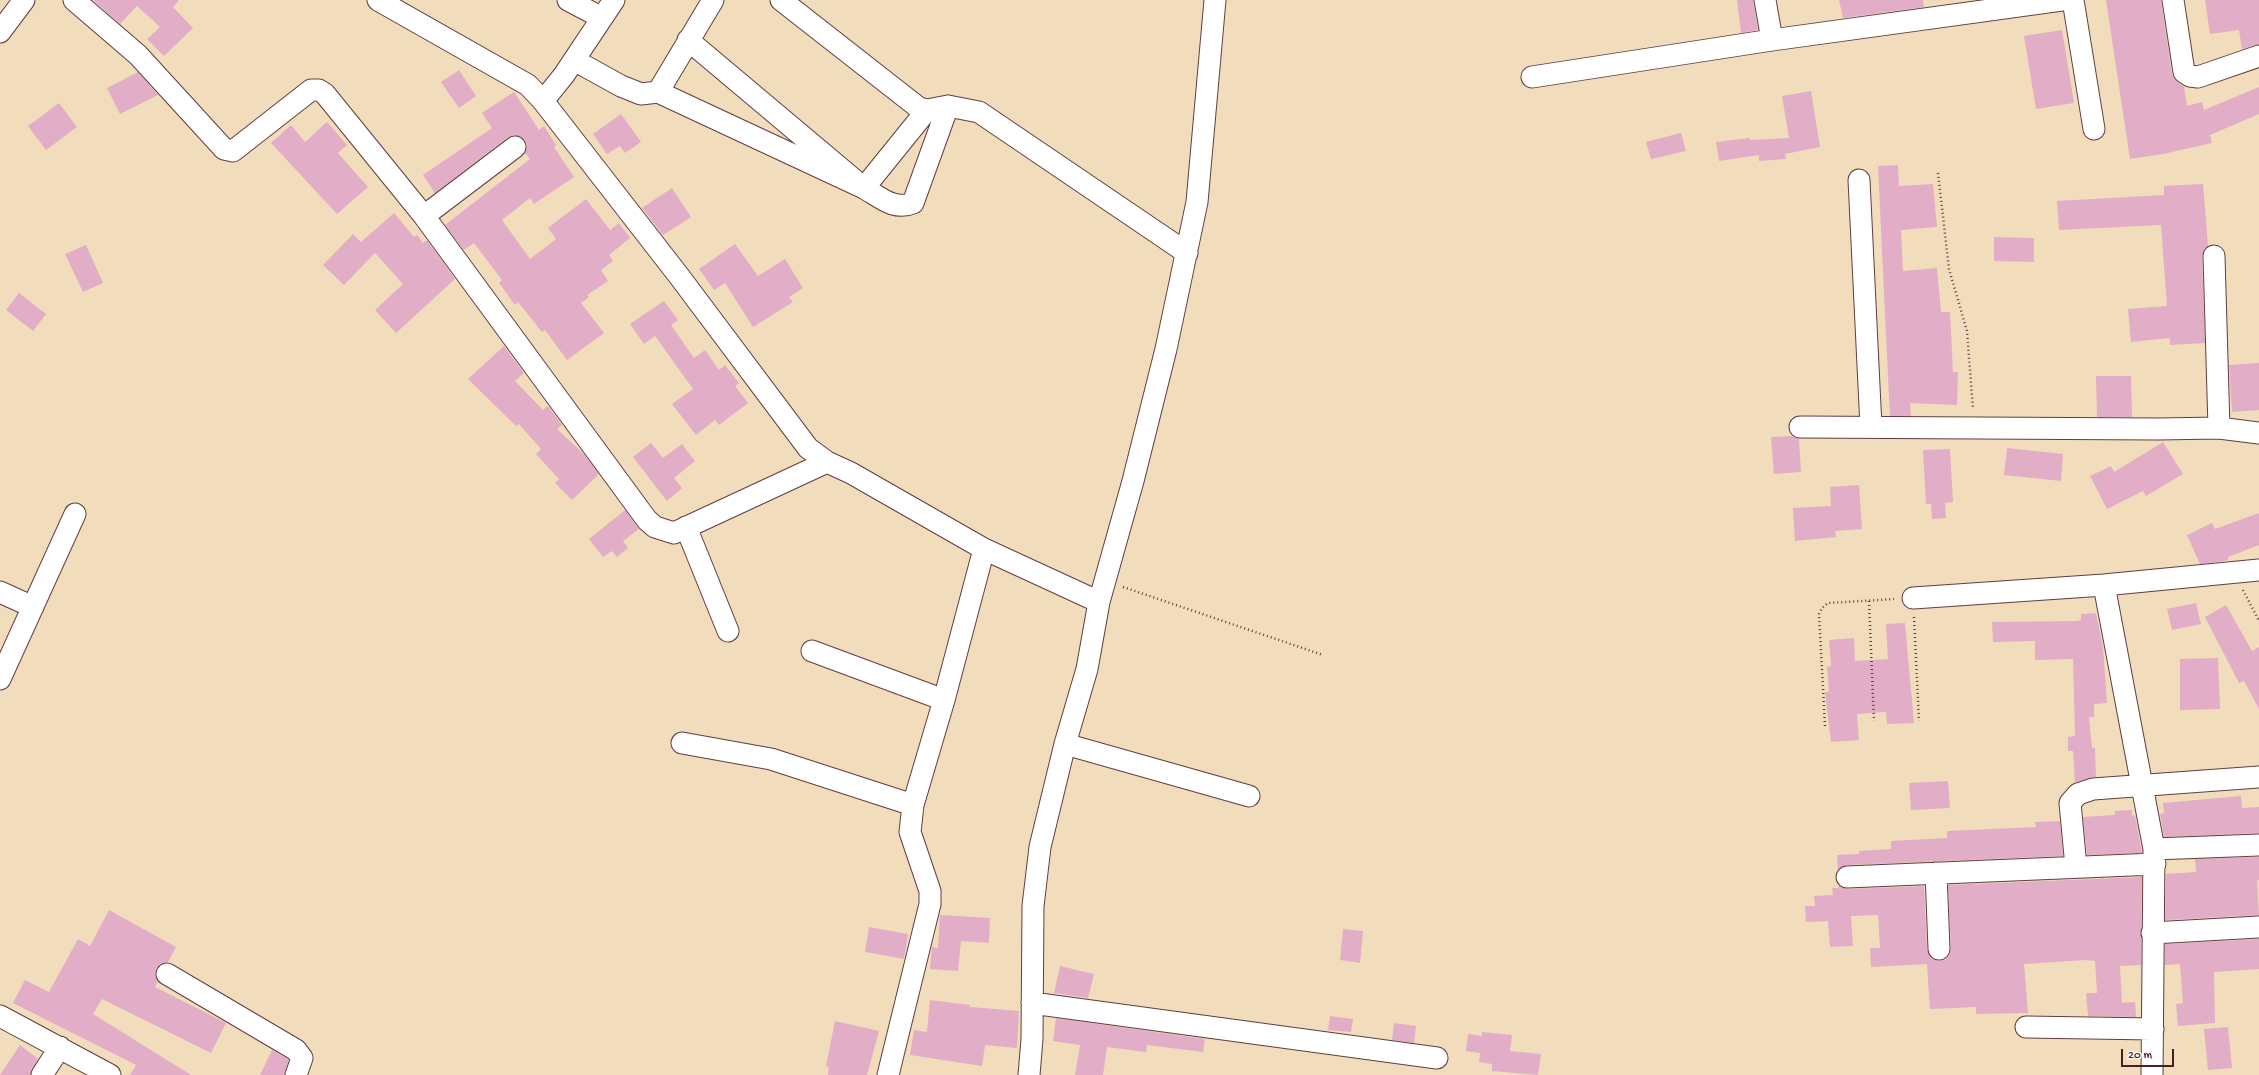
<!DOCTYPE html>
<style>
body{margin:0}
#map{position:relative;width:2259px;height:1075px;overflow:hidden;background:#f1ddbc;font-family:"Gochi Hand",sans-serif}
canvas{display:block}
.scale{position:absolute;left:2121px;top:1049px;width:53px;height:18px;box-sizing:border-box;border:2px solid #4a1f2b;border-top:0;padding-left:5px;font-size:12px;line-height:14px;white-space:nowrap;color:#4a1f2b;-webkit-text-stroke:3px #fbf7ec;paint-order:stroke}
</style>
<div id="map">
<canvas width="2259" height="1075"></canvas>
<div class="scale">20 m</div>
</div>
<script>
const context = document.querySelector('canvas').getContext('2d');
context.lineJoin = 'round';
function fillPath(path, color) {
  context.fillStyle = color;
  context.fill(path, 'evenodd');
}
function trace(path, color, width, dash) {
  context.strokeStyle = color;
  context.lineWidth = width;
  context.lineCap = dash ? 'butt' : 'round';
  context.setLineDash(dash || []);
  context.stroke(path);
}
fillPath(new Path2D(`
 M93 0H179L173 7 193 28 164 56 147 39 160 27 137 6 120 24Z
 M1737 0H1753L1758 30 1741 33Z
 M1839 0H1923L1924 7 1843 18Z
 M2106 0H2161L2172 74 2174 79 2184 86 2187 106 2202 102 2204 110 2259 87V114L2210 135 2212 143 2163 154 2130 159Z
 M2205 0H2259V44L2242 49 2239 30 2210 34Z
 M2062 30 2074 103 2036 109 2024 36Z
 M459 70 476 96 459 108 441 82Z
 M138 72 158 95 120 114 107 88Z
 M1811 91 1820 147 1785 154 1786 159 1759 161V155L1719 161 1716 142 1750 138V140L1789 138 1782 96Z
 M514 92 539 130 544 126 556 145 554 147 574 177 534 204 530 198 502 220 530 259 556 239 548 228 586 199 610 230 619 223 630 238 609 255 613 261 601 270 608 281 587 295 589 297 581 303 604 333 567 360 545 330 542 332 518 302 515 305 499 283 502 280 474 243 464 250 445 225 530 159 525 153 527 146 524 139 514 135 508 137 435 193 423 175 492 128 482 113Z
 M59 103 77 127 46 150 28 126Z
 M621 114 641 142 625 153 620 146 607 154 593 134Z
 M327 122 347 145 338 153 368 187 337 214 271 143 291 125 305 142Z
 M1681 133 1686 151 1651 159 1646 142Z
 M1898 165 1899 186 1933 184 1937 227 1901 230 1903 271 1937 268 1941 312H1950L1953 372H1958L1957 405 1910 403 1911 416H1890L1887 356 1878 166Z
 M2203 184 2208 246 2204 250 2202 256 2205 343 2170 345V338L2131 342 2128 309 2167 306 2161 225 2059 230 2057 201 2164 195V186Z
 M672 188 691 217 663 235 642 208Z
 M394 213 414 237 417 235 423 243 427 240 455 279 396 333 375 310 403 284 375 253 344 285 323 265 353 234 361 242Z
 M1994 237 2034 238V262L1994 261Z
 M735 244 758 276 785 259 803 288 789 297 793 302 753 327 725 283 714 290 699 269Z
 M86 245 103 283 83 292 65 254Z
 M19 293 46 314 33 331 6 310Z
 M664 301 678 320 671 325 694 358 705 350 719 370 725 365 739 383 735 386 748 403 719 425 715 420 696 435 672 404 693 389 655 336 644 344 630 324Z
 M504 346 524 373 515 381 543 410 548 406 562 425 557 429 585 455 599 474 572 500 555 483 559 479 536 454 541 449 519 424 516 426 468 379Z
 M2259 363V410L2232 412 2229 365Z
 M2096 376H2131L2132 417H2097Z
 M1792 436 1799 439 1801 472 1774 474 1771 437Z
 M2163 442 2183 474 2146 496 2143 491 2107 509 2090 476 2111 466 2114 472Z
 M651 443 663 458 682 444 695 461 674 478 682 488 667 501 633 457Z
 M2007 448 2063 454 2061 481 2004 475Z
 M1950 449 1953 502 1945 503 1946 518 1932 519 1931 504H1926L1923 450Z
 M1859 485 1862 529 1835 531 1836 537 1795 541 1793 508 1831 506 1830 487Z
 M625 510 639 529 623 541 628 548 617 557 612 551 603 557 589 539Z
 M2259 513V545L2228 557 2229 559 2224 561 2200 564 2187 535 2212 523 2215 529Z
 M2196 603 2201 624 2172 630 2167 609Z
 M2226 605 2252 651 2259 647V709L2244 681 2239 683 2205 617Z
 M2096 613 2103 647 2107 703 2094 704V717H2089L2092 748H2095L2096 777 2075 782 2073 751H2068V737L2075 736 2073 659 2035 660V641L1993 642 1992 622 2077 621 2081 620V614Z
 M1905 623 1914 723 1887 724 1886 712 1857 714 1859 740 1831 742 1825 692H1829L1827 667 1831 666 1829 640 1854 638 1855 661 1888 659 1886 624Z
 M2218 658 2220 709 2180 710V659Z
 M1948 781 1950 808 1911 810 1909 783Z
 M2241 796 2242 808 2259 807V833L2164 837 2160 814 2164 813 2163 803Z
 M2132 810V816L2135 815 2142 853 2087 855 2083 817 2115 815V811Z
 M2060 821 2063 856 1846 865 1838 870 1837 855 1859 854V851L1891 849V841L1947 838V831L2036 827 2035 822Z
 M2259 857V880H2257L2259 915 2165 920 2166 874 2196 872 2195 859Z
 M2142 877 2141 965 2120 966 2122 1003 2135 1002 2136 1017 2088 1016 2086 993H2097L2095 961 2086 960 2024 964 2028 1013 1976 1014V1007L1930 1009 1927 964 1871 967 1870 948H1880L1878 915 1851 916 1853 946 1830 947 1828 921 1806 922 1805 906H1815L1814 896 1833 895 1832 888H1839L1838 885 1848 889 1924 886 1927 950 1933 959 1940 961 1946 959 1951 949 1948 885Z
 M109 910 176 947 168 962 161 963 157 968 155 974 158 981 155 987 226 1023 211 1053 102 999 93 1014 191 1075H130L136 1065 13 1003 25 980 49 992 78 939 90 946Z
 M940 915 990 918 989 943 961 941 958 971 930 969 932 947 938 948Z
 M869 927 908 934 904 959 865 952Z
 M1343 929 1363 931 1360 963 1340 960Z
 M2259 939V969L2214 972 2215 1023 2178 1026 2176 1004 2183 1003 2180 964 2165 965V944Z
 M1060 966 1094 974 1088 998 1054 993Z
 M930 1000 970 1005V1007L1019 1011 1017 1048 985 1045 982 1066 910 1055 914 1030 927 1032Z
 M1330 1016 1353 1019 1351 1032 1328 1030Z
 M1056 1018 1205 1039 1203 1052 1147 1045 1146 1052 1107 1047 1103 1075H1075L1080 1045 1053 1041Z
 M835 1021 879 1031 867 1075H828L829 1067 826 1066Z
 M1394 1023 1416 1026 1414 1043 1392 1040Z
 M2228 1027 2232 1068 2208 1070 2204 1029Z
 M1482 1032 1512 1035 1510 1051 1541 1054 1538 1075 1492 1071V1064L1479 1062 1480 1053 1466 1051 1468 1034 1482 1036Z
 M20 1045 38 1059 30 1075H0Z
 M272 1050 289 1060 284 1075H260Z`), '#e2adc6');
const street = new Path2D(`
 M74 0 138 55 224 149 233 151 311 90H319L325 94 424 216 647 520 655 527 674 533 827 462
 M378 0 528 85 543 101 679 276 808 448 827 462 851 473 984 549 1099 602
 M568 0 602 18
 M781 0 919 108 927 110 948 106 979 112 1187 253
 M1765 0 1772 40
 M2073 0 2094 129
 M2173 0 2184 72 2190 76 2198 77 2259 56
 M0 32 24 0
 M688 40 864 188 927 110
 M574 60 621 86 641 94 658 92 864 188C880 197 894 211 913 203L948 106
 M1532 77 1772 40 2062 0
 M658 92 713 0
 M543 101 564 75 614 0
 M1859 180 1871 427
 M424 216 515 147
 M2214 256 2219 428
 M1800 427 2158 429 2219 428 2259 433
 M686 527 728 631
 M2104 585 2154 849 2152 1075
 M0 592 33 607
 M1913 598 2104 585 2259 570
 M812 651 944 700
 M0 679 75 514
 M682 743 771 759 913 805
 M1065 744 1249 796
 M2154 849 2259 845
 M2076 867 2070 803 2078 794 2093 789 2259 777
 M1936 873 1939 949
 M1847 877 2155 864
 M2152 933 2259 927
 M167 974 296 1050 302 1058 296 1075
 M1032 1003 1437 1058
 M0 1016 110 1075
 M2026 1027 2153 1029
 M42 1075 60 1047
 M888 1075 930 904V891L910 832 913 805 944 700 984 549
 M1029 1075 1032 1039 1033 906 1040 847 1065 744 1087 669 1099 602 1133 481 1166 349 1197 202 1215 0`);
trace(street, '#633c41', 23);
trace(new Path2D(`
 M1938 173 1949 269 1967 331 1973 409
 M1123 587 1323 655
 M2243 590 2259 621
 M1869 601 1874 721
 M1914 617 1919 721
 M1825 726 1819 614 1822 608 1828 603 1894 599`), '#633c41', 2.5, [1, 3]);
trace(street, '#fff', 21);
</script>
